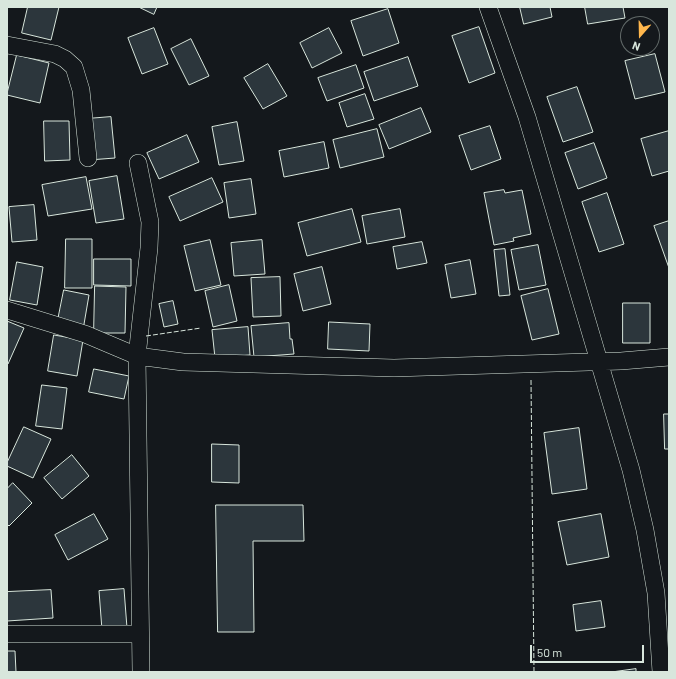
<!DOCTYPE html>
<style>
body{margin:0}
#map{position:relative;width:676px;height:679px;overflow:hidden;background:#14181c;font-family:Barlow,sans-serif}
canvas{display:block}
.frame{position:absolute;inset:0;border:8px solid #d8e6dc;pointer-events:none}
.north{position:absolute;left:620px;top:16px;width:40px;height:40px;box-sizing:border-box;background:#14181c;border:1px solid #626a69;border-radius:50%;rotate:200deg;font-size:11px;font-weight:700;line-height:16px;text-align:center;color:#d8e6dc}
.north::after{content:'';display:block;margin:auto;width:14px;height:18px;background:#ffb74d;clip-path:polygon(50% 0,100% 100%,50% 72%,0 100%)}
.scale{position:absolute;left:530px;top:645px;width:114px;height:18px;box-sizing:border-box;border:2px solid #d8e6dc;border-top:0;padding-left:5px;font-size:12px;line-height:14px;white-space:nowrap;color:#d8e6dc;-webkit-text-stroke:3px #14181c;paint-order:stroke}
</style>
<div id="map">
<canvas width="676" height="679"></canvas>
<div class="frame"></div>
<div class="north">N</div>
<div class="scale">50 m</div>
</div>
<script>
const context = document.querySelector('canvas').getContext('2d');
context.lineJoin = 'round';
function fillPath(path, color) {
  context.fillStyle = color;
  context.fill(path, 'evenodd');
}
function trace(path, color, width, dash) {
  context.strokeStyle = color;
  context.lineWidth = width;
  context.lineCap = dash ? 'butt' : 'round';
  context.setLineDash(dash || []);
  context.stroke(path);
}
const building = new Path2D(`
 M28 7H59L51 40 22 33Z
 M139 7H157L154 14Z
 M520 7H550L552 17 524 24Z
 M585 7H623L625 18 588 24Z
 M388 9 399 43 363 56 351 21Z
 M479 27 495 73 469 83 452 36Z
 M154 28 168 64 142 74 128 38Z
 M329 28 342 53 312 68 300 43Z
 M191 39 209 76 189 85 171 49Z
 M655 54 665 92 635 99 625 61Z
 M17 55 49 63 40 103 7 95Z
 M408 57 418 86 374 101 364 72Z
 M268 64 287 96 263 109 244 78Z
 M356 65 364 88 327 101 318 78Z
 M577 87 593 132 563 142 547 97Z
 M365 94 374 119 347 127 339 103Z
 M421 108 431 132 389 149 379 125Z
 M111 117 115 158 89 160 86 119Z
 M44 121H69L70 160 45 161Z
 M237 122 244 161 219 165 212 127Z
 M490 126 501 159 471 170 459 136Z
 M377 129 384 157 340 168 333 140Z
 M669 131V171L652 176 641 139Z
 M187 135 199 162 159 179 147 153Z
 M324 142 329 168 284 177 279 151Z
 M594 143 607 178 578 189 565 153Z
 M117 176 124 219 96 223 89 181Z
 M86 177 92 209 48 216 42 185Z
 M212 178 223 202 180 221 169 197Z
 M251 179 256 214 229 218 224 183Z
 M504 190 505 193 522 190 531 234 513 238 514 241 494 245 484 193Z
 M607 193 624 244 599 252 582 202Z
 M34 205 37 240 12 242 9 207Z
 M352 209 361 242 307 256 298 223Z
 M400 209 405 237 367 244 362 216Z
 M669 221V268L654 226Z
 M66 239H92V288H65Z
 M210 240 221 285 195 291 184 246Z
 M262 240 265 274 234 276 231 243Z
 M422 242 427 263 397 269 393 247Z
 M538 245 546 285 519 290 511 250Z
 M505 249 510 295 499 296 494 250Z
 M94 259H131V286L94 285Z
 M470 260 476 294 451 298 445 265Z
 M17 262 43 267 37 305 10 300Z
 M322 267 331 304 303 311 294 274Z
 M280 277 281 316 253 317 251 278Z
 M229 285 237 321 213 327 205 291Z
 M95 286 126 287 125 333H94Z
 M548 289 559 334 532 340 521 296Z
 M64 290 89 295 83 330 57 325Z
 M173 301 178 324 164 327 159 304Z
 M623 303H650V343H623Z
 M7 321 24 328 8 364H7Z
 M329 322 370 324 369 351 328 349Z
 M289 323 290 339H292L294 354 254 357 251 326Z
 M248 327 250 355 215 358 212 330Z
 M54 335 83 340 77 376 48 371Z
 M94 369 129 376 124 399 89 392Z
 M42 385 67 388 62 429 36 426Z
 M664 414H669V449H665Z
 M24 427 51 439 33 478 7 466V463Z
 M579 428 587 489 552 494 544 433Z
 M212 444 239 445V483L212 482Z
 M72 455 89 476 62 499 44 478Z
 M13 483 32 503 9 526 7 524V489Z
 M216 505H303L304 541H253L254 632H218Z
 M94 514 108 539 68 560 55 535Z
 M601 514 609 557 567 565 558 522Z
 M124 589 127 628 102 630 99 591Z
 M51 590 53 618 7 621V592Z
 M601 601 605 627 576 631 573 605Z
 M7 651H15L16 672H7Z
 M636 669V672H612Z`);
fillPath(building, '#2c363c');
trace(building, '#d8e6dc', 1);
const minor = new Path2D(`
 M488 7 527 117 631 470 645 530 656 593 661 672
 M7 45 55 54 65 59 74 67 81 90 88 158
 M138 163 150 222 149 248 137 356 141 672
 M7 310 85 334 137 356 183 362 394 368 621 361 669 357
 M7 634H140`);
trace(minor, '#d8e6dc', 18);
trace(minor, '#14181c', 17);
trace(new Path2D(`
 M146 336 201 328
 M531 380 534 672`), '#d8e6dc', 1, [5, 2]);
</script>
